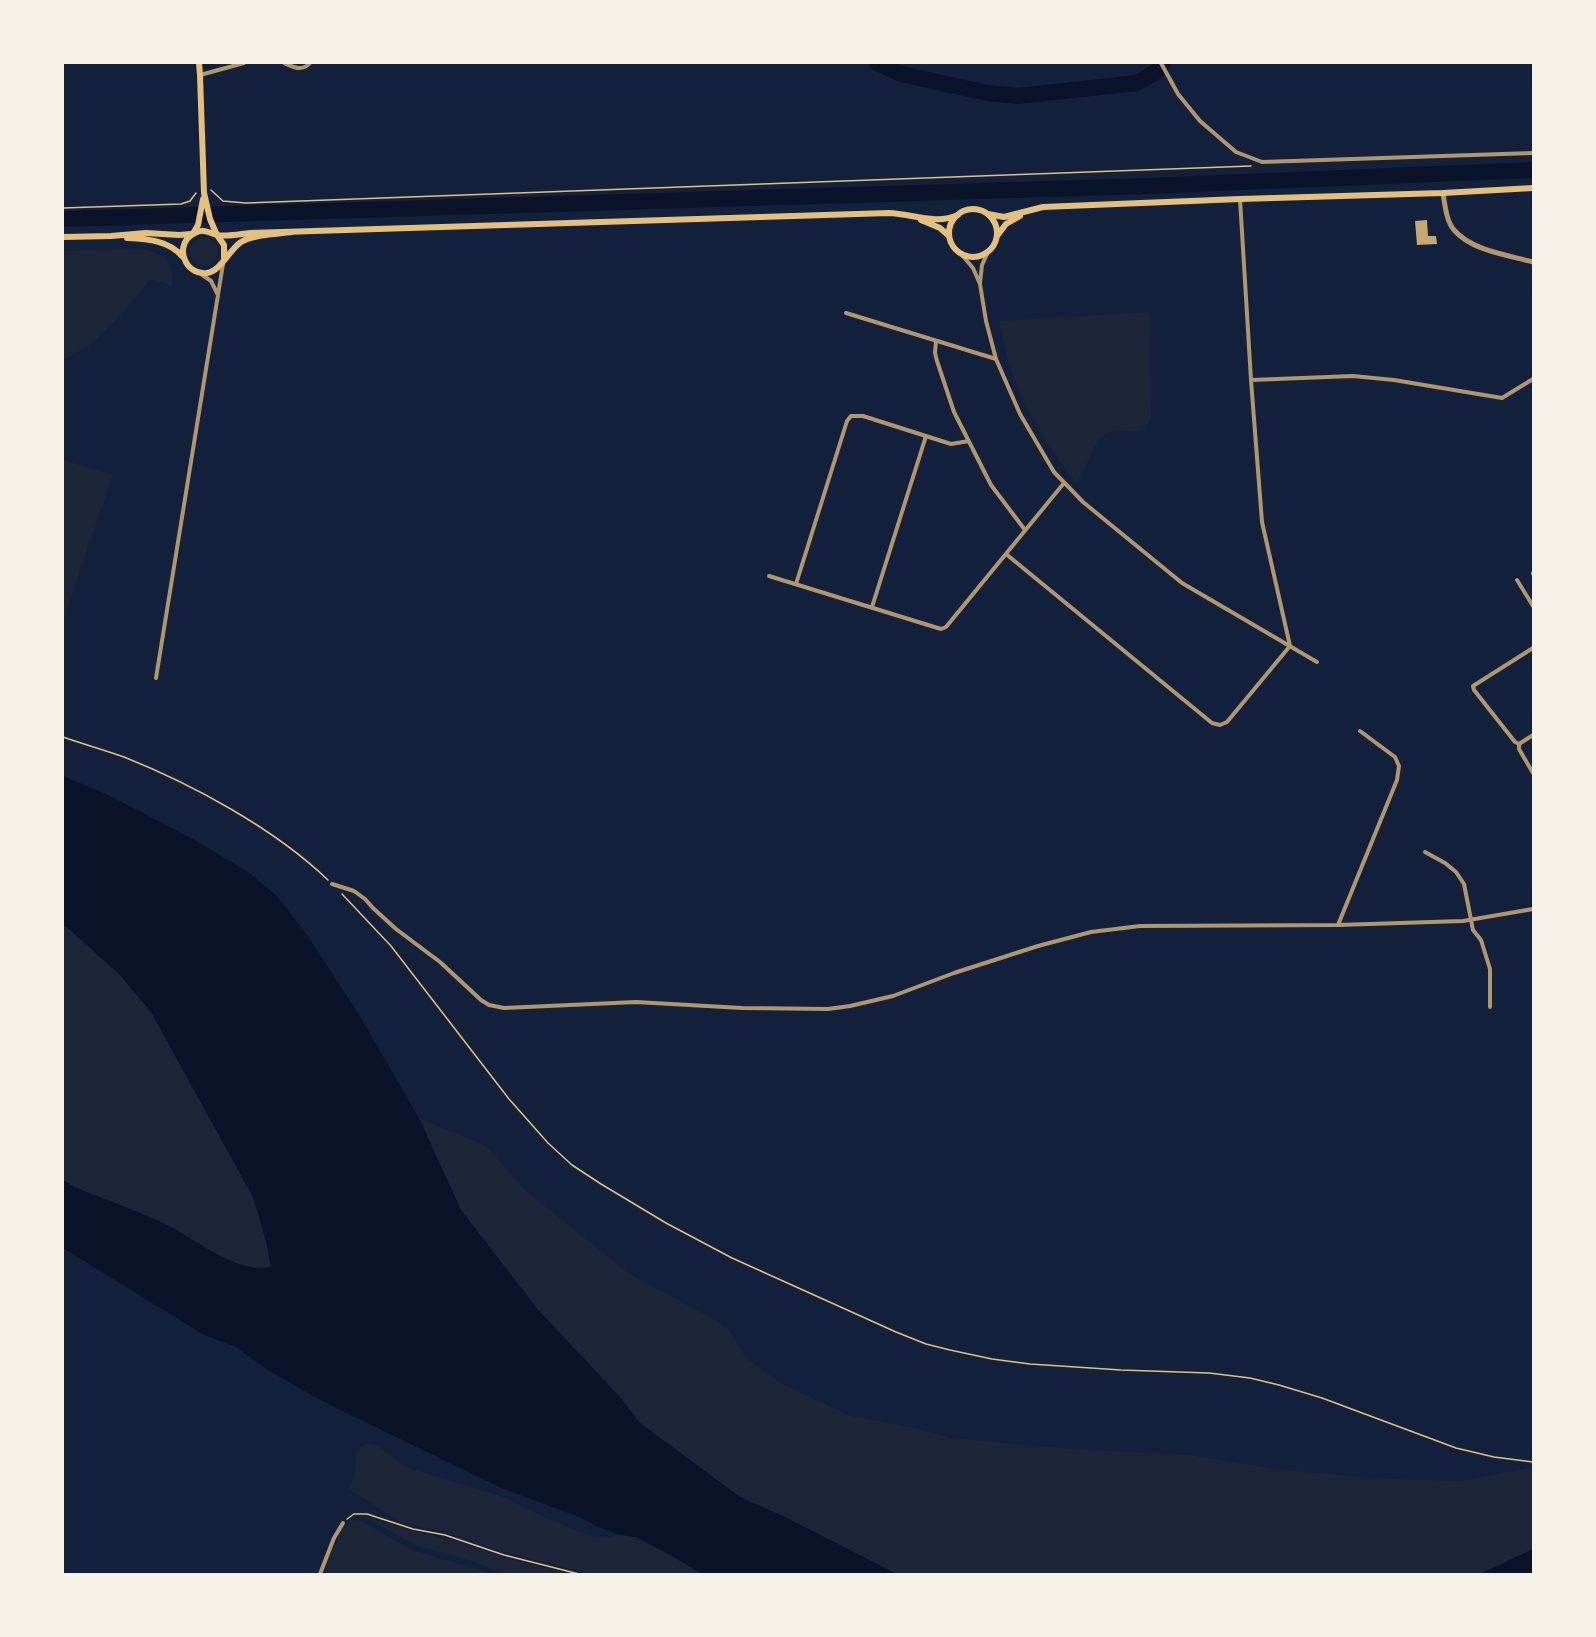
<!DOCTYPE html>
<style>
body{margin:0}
#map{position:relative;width:1596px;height:1637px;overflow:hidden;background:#14213d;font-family:Helvetica,sans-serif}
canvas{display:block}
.frame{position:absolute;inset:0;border:64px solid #f6f1e7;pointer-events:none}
</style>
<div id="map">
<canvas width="1596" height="1637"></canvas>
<div class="frame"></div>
</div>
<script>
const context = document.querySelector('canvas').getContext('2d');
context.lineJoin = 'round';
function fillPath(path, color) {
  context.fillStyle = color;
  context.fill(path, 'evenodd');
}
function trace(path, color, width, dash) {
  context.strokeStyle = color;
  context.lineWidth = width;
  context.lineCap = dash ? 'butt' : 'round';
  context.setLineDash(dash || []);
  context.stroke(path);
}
fillPath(new Path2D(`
 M190 252a14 14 0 1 1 28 0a14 14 0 1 1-28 0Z
 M138 249C163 251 175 260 172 286L151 279 116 320 90 345 63 360V251Z
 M1150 312 1151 418 1142 431C1132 433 1121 429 1113 431 1092 435 1088 470 1076 484 1053 452 1031 421 1016 384 1008 364 1004 342 999 321Z
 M63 460 113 475 63 620Z
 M63 925 70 930 119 974 151 1012 253 1197 266 1241 271 1268C234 1273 201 1242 169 1226 139 1211 106 1200 74 1187L63 1180Z
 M419 1118 486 1146 526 1191 631 1275 717 1321 730 1331 746 1358 782 1384 851 1416 915 1428 951 1438 1071 1449 1189 1455 1282 1470 1388 1479 1462 1481 1533 1467V1549L1480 1574H897L740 1497 640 1423 620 1397 539 1311 461 1210Z
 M368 1443 379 1447 406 1467 506 1498 535 1513 593 1537 603 1538 620 1535 636 1537 672 1556 702 1574H589L504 1552 446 1532 400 1522 348 1488C351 1484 353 1480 354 1475 358 1462 352 1447 368 1443Z
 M365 1517 412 1531 444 1538 503 1557 568 1574H507L465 1559 415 1545Z
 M351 1520 361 1521 413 1550 492 1574H323L342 1529Z`), '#1d2539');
fillPath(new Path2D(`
 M63 776 108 795 193 839 248 872 278 897 309 938 358 1013 419 1118 461 1210 539 1311 620 1397 640 1423 740 1497 783 1516 897 1574H702L672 1556 636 1537 620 1535 598 1527 582 1518 501 1488 324 1402 269 1371 236 1347 204 1335 63 1248V1180L74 1187C106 1200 139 1211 169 1226 198 1241 237 1274 271 1267L266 1241 253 1197 151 1012 119 974 70 930 63 925Z
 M1533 1549V1574H1480Z`), '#0b132b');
trace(new Path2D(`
 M877 63 901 74 987 93 1018 96 1137 83 1156 72 1163 63
 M63 219 1146 186 1533 170`), '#0b132b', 16);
fillPath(new Path2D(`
 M1427 220 1428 236H1436L1437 244 1417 245 1415 221Z`), '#c6a872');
trace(new Path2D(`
 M211 190 223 201 246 203 1251 166
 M63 208 181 204 190 201 196 193
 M63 737C83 744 104 750 124 757 192 784 275 829 328 880
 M342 894 391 946 509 1099 548 1143 572 1165 601 1184 666 1223 732 1258 896 1332 926 1344 950 1350 992 1359 1030 1364 1121 1370 1209 1373 1250 1378 1279 1385 1322 1398 1456 1448 1494 1457 1533 1462
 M347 1519 354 1514H367L413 1529 445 1535 504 1555 579 1574`), '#e5c07b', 1.5);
trace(new Path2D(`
 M284 63C293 67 302 72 310 63
 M1161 63 1178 94 1200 121 1236 152 1262 162 1533 153
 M200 75 244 63
 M1240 199 1251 380 1353 376 1394 380 1502 398 1533 379
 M961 254 973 268 980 284 986 321 996 359 1020 414 1054 472 1083 502 1182 583 1317 662
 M201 274 211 281 217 293
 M980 283 982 265 988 252
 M846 313 996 359
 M936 341 935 353 937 361 954 412 991 485 1025 530
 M1006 554 1212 723 1220 725 1227 722 1290 646 1262 522 1251 380
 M1533 573V574
 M769 576 941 629 946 627 1064 483
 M1517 580 1533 606
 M796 584 847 421 851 416H863L951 444 969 441
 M872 607 926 436
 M1533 648 1473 686 1474 690 1515 742 1519 744V749L1533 773
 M156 678 223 264
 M1519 744 1533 735
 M1425 852 1445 863 1456 872 1464 884 1473 930 1481 940 1490 969V1007
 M332 884 354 891 365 899 373 908 396 929 440 962 481 1000 489 1005 504 1008 636 1002 742 1008 828 1009 850 1006 893 996 954 973 1038 946 1091 932 1140 926 1338 925 1463 921 1533 909
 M1338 925 1397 780 1399 766 1395 757 1360 731
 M320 1574 334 1538 343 1523`), '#b1986c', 4);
trace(new Path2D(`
 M1443 193C1445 205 1446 220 1454 230 1472 251 1508 255 1533 262`), '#b1986c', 5);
trace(new Path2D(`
 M200 75 204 193 210 219 216 233
 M949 233a24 24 0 1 1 48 0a24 24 0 1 1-48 0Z
 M988 214 1004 217 1043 207 1240 199 1443 193 1533 188
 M921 220 940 228 949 236
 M194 232 198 225 203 199
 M292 232C276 234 255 234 241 242 229 250 221 271 207 273 184 276 173 243 195 233 204 228 209 233 217 235 227 237 240 234 250 233L889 213C912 214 936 225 958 215
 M217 235 224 245V258
 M997 236 1006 224 1020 216
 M63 237 111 236 146 233 179 235 191 234
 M127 238C147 239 169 240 183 257`), '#e5c07b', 6);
trace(new Path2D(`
 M199 63 200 75`), '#e5c07b', 6);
</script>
